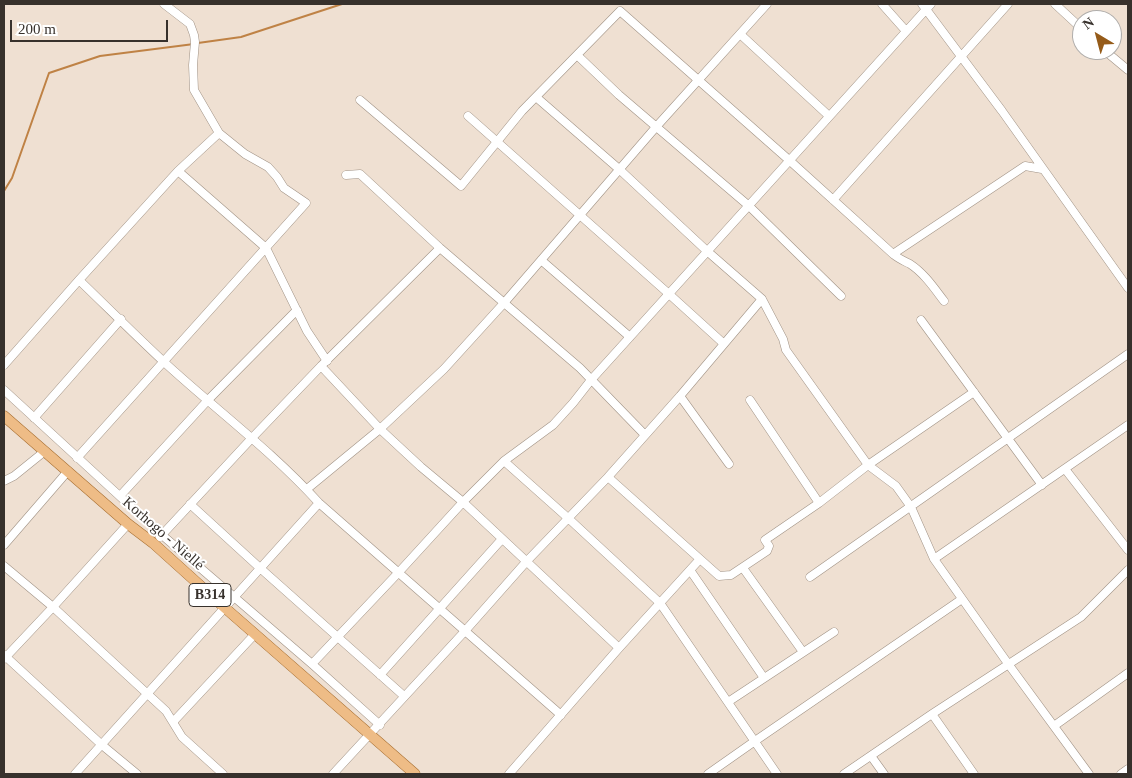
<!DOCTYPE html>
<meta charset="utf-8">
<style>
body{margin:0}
#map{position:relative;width:1132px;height:778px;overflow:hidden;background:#efe0d2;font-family:Georgia,serif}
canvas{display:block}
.frame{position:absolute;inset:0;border:5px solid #37312c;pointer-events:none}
.north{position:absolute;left:1072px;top:10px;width:50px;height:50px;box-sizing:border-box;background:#fff;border:1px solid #afadab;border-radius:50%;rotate:323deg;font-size:14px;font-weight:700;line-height:20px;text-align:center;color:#37312c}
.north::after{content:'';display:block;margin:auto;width:18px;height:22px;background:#955b19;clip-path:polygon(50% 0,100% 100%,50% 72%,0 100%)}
.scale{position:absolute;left:10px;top:20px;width:158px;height:22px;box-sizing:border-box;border:2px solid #37312c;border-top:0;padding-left:6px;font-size:15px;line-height:18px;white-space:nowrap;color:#37312c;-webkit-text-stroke:4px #fff;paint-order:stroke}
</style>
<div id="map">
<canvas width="1132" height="778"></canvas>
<div class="frame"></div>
<div class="north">N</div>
<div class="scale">200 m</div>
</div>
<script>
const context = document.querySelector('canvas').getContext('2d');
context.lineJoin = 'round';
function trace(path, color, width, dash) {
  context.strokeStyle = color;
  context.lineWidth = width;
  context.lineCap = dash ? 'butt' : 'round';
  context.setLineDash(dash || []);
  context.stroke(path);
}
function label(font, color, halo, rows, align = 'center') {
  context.font = font + ' Georgia,serif';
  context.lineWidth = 4;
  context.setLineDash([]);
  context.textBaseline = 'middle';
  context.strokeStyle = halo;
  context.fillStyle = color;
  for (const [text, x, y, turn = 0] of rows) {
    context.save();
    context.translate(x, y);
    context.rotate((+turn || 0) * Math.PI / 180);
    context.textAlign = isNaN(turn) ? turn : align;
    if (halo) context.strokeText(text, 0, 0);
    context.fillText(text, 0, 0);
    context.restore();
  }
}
trace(new Path2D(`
 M198 43 241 37 342 4
 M4 191 12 178 49 73 100 56 194 44`), '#bf8245', 2);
const minor = new Path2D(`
 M882 4 906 31
 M922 4 1002 111 1128 288
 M1055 4 1082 29
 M740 34 829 116
 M1104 50 1128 70
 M577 55 619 95 749 206 841 296
 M536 97 619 169 707 251 762 299 783 339 786 350 868 465 896 486 911 507 934 559 1009 665 1089 774
 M360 100 461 186 522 111 620 11 789 160 893 254C899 259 904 261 910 264 924 273 934 288 944 301
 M468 116 669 294 723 343
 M178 171 266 248 307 331 327 361
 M346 175 360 174 440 248 580 368 645 435
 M833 200 1008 4
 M893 254 1025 166 1042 169
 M541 260 630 337
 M79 280C107 307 135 335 164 362 215 409 272 451 319 503L561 715
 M921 320 1042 485
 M4 365 79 280 178 171 219 133
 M321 366 380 429 421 467 463 502 619 648
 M4 390 162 535 312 664 380 725
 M680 396 729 464
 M750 400 819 503
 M34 418 121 319
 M77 458 306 203 284 188 277 177 268 167 245 154 219 133 194 90 193 65 195 42 194 35 190 24 164 4
 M504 461 568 518 660 603 777 774
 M1065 469 1128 550
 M608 477 719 576 731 575 767 551 769 546 765 540 819 503 868 465 974 392
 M4 481 14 476 45 451
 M307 489 380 429 444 369 504 303 656 127 767 4
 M120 496 208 400 297 310
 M190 504 260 568 404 696
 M160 537 251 439 321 366 440 248
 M4 545 68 471
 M934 559 1128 425
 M4 566 53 607 166 711 182 737 223 774
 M743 568 803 652
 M690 570 764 678
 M810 577 1128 354
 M4 655 102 745 137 774
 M4 659 53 607 128 524
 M312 664 399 572 463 502 504 461 553 425 573 403 591 380 931 4
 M380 675 502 539
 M728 702 834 632
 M932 714 974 774
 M173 722 255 634
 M1054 726 1128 673
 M871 756 884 774
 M75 774 319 503
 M333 774 465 631 526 562 608 477 680 396 762 299
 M509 774 619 648 700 559
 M708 774 755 741 962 599
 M844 774 932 714 1081 617 1128 570
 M1121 774 1128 769`);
const major = new Path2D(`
 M4 416 128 524 153 543 224 607 415 774`);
trace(minor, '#a09285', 9);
trace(major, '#a76f32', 11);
trace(minor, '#fff', 8);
trace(major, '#eebc86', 10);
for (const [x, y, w] of [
 [210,595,42]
]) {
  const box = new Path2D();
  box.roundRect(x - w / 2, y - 11.5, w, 23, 4);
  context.fillStyle = '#fff';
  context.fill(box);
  trace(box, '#37312c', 1);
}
label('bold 14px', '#37312c', null, [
 ["B314",210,595]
]);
label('15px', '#37312c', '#fff', [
 ["Korhogo - Niellé",163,534,41]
]);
</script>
